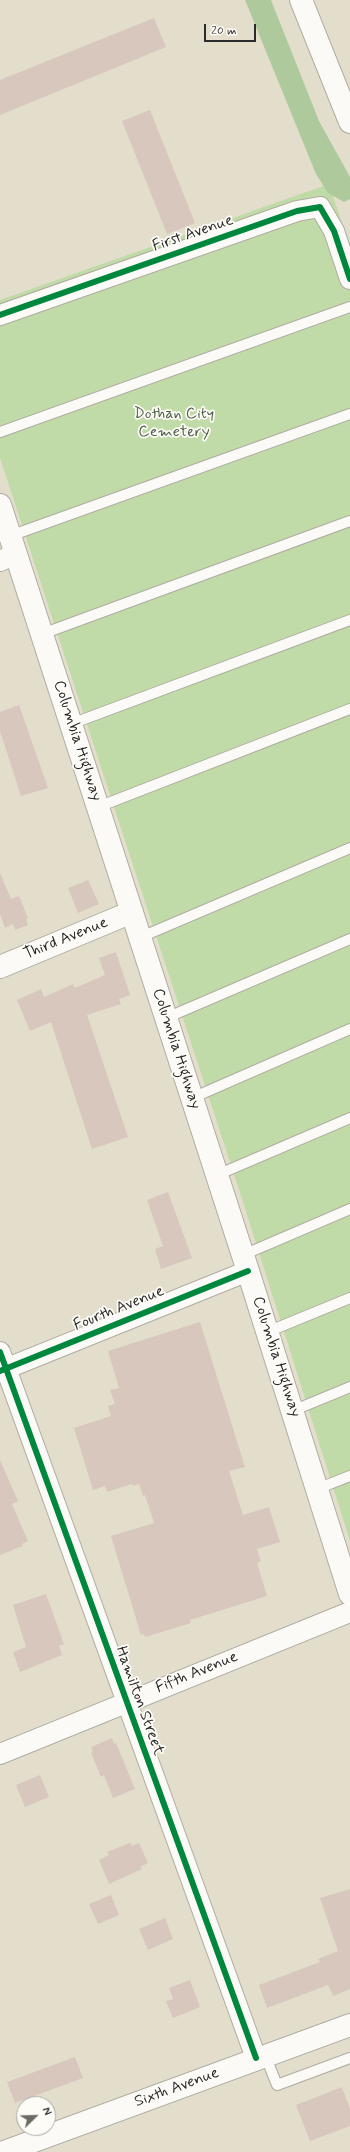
<!DOCTYPE html>
<style>
body{margin:0}
#map{position:relative;width:350px;height:2152px;overflow:hidden;background:#e3decc;font-family:Mynerve,sans-serif}
canvas{display:block}
.north{position:absolute;left:16px;top:2096px;width:40px;height:40px;box-sizing:border-box;background:#fdfcf7;border:1px solid #a9a8a5;border-radius:50%;rotate:67deg;font-size:11px;font-weight:700;line-height:16px;text-align:center;color:#2b2b2b}
.north::after{content:'';display:block;margin:auto;width:14px;height:18px;background:#6b6a63;clip-path:polygon(50% 0,100% 100%,50% 72%,0 100%)}
.scale{position:absolute;left:204px;top:24px;width:52px;height:18px;box-sizing:border-box;border:2px solid #2b2b2b;border-top:0;padding-left:5px;font-size:12px;line-height:14px;white-space:nowrap;color:#2b2b2b;-webkit-text-stroke:3px #fdfcf7;paint-order:stroke}
</style>
<div id="map">
<canvas width="350" height="2152"></canvas>
<div class="north">N</div>
<div class="scale">20 m</div>
</div>
<script>
const context = document.querySelector('canvas').getContext('2d');
context.lineJoin = 'round';
function fillPath(path, color) {
  context.fillStyle = color;
  context.fill(path, 'evenodd');
}
function trace(path, color, width, dash) {
  context.strokeStyle = color;
  context.lineWidth = width;
  context.lineCap = dash ? 'butt' : 'round';
  context.setLineDash(dash || []);
  context.stroke(path);
}
function label(font, color, halo, rows, align = 'center') {
  context.font = font + ' Mynerve,sans-serif';
  context.lineWidth = 3.5;
  context.setLineDash([]);
  context.textBaseline = 'middle';
  context.strokeStyle = halo;
  context.fillStyle = color;
  for (const [text, x, y, turn = 0] of rows) {
    context.save();
    context.translate(x, y);
    context.rotate((+turn || 0) * Math.PI / 180);
    context.textAlign = isNaN(turn) ? turn : align;
    if (halo) context.strokeText(text, 0, 0);
    context.fillText(text, 0, 0);
    context.restore();
  }
}
fillPath(new Path2D(`
 M329 184 350 247V1541L243 1202 0 458V300Z`), '#c0dba8');
fillPath(new Path2D(`
 M245 0H271L319 121 350 177V199L344 202 328 193 316 174Z`), '#aeca9d');
fillPath(new Path2D(`
 M154 18 166 47 0 115V80Z
 M150 110 195 223 167 234 122 121Z
 M19 705 48 788 21 796 0 731V712Z
 M0 873 11 899 19 896 28 918 26 919 28 925 15 930 13 924 5 928 0 914Z
 M88 880 99 904 78 913 68 888Z
 M116 952 130 995 119 999 121 1004 87 1015 128 1137 92 1149 51 1022 30 1031 17 1000 41 989 44 997 73 984 75 988 105 975 99 958Z
 M168 1192 192 1258 161 1269 155 1249 163 1246 147 1200Z
 M200 1322 245 1467 229 1471 243 1515 269 1507 280 1542 257 1549 261 1561 257 1563 267 1596 190 1620 191 1623 145 1637 144 1634 141 1635 111 1536 154 1523 145 1495 143 1496 139 1484 133 1486 132 1484 107 1492 105 1486 93 1490 74 1428 111 1416 108 1406 115 1404 110 1390 119 1388 108 1351Z
 M0 1460 18 1501 12 1504 28 1541 22 1544 23 1546 0 1555Z
 M46 1594 64 1644 59 1646 62 1655 20 1672 13 1652 26 1647 13 1605Z
 M112 1738 114 1744 116 1743 135 1789 113 1798 104 1775 101 1777 91 1753 93 1752 91 1747Z
 M40 1775 49 1797 25 1807 16 1785Z
 M130 1843 132 1846 139 1843 148 1863 140 1867 142 1869 109 1884 99 1860 109 1855 107 1852Z
 M350 1889V1989L333 1996 328 1985 267 2008 259 1985 320 1962 318 1959 338 1951 320 1898Z
 M111 1895 119 1915 98 1924 89 1904Z
 M165 1918 173 1939 148 1950 139 1929Z
 M190 1980 200 2007 173 2018 166 2001 173 1999 169 1988Z
 M75 2057 83 2078 15 2103 7 2082Z
 M342 2087 350 2109V2126L310 2141 296 2105Z`), '#d7c7bd');
const lane = new Path2D(`
 M0 432 350 307
 M10 536 350 414
 M42 634 350 521
 M71 724 350 620
 M98 807 350 709
 M141 937 350 848
 M166 1018 350 939
 M192 1098 350 1029
 M217 1175 350 1118
 M243 1255 350 1209
 M267 1332 350 1298
 M292 1411 350 1387
 M317 1489 350 1476
 M265 2055 277 2085 350 2058`);
const street = new Path2D(`
 M0 315 297 211 320 207 334 231 350 279
 M0 561 16 554
 M0 1352 256 2058
 M0 1371 248 1271
 M0 1754 350 1612`);
const secondary = new Path2D(`
 M0 505 248 1271 350 1594
 M0 967 132 912
 M4 2152 350 2025`);
const primary = new Path2D(`
 M301 0 350 122`);
trace(lane, '#afaca1', 12);
trace(street, '#afaca1', 22);
trace(secondary, '#afaca1', 24);
trace(primary, '#afaca1', 24);
trace(lane, '#fbfaf7', 10);
trace(street, '#fbfaf7', 20);
trace(secondary, '#fbfaf7', 22);
trace(primary, '#fbfaf7', 22);
trace(new Path2D(`
 M0 315 297 211 320 207 334 231 350 279
 M0 1352 256 2058
 M0 1371 248 1271`), '#00873e', 6);
label('16px', '#2b2b2b', '#fdfcf7', [
 ["First Avenue",193,234,-19],
 ["Columbia Highway",77,741,72],
 ["Third Avenue",66,939,-22],
 ["Columbia Highway",176,1049,72],
 ["Fourth Avenue",119,1309,-22],
 ["Columbia Highway",276,1357,72],
 ["Fifth Avenue",197,1673,-22],
 ["Hamilton Street",139,1701,70],
 ["Sixth Avenue",177,2088,-20]
]);
label('16px', '#4f5f48', '#fdfcf7', [
 ["Dothan City",174,415],
 ["Cemetery",174,433]
]);
</script>
